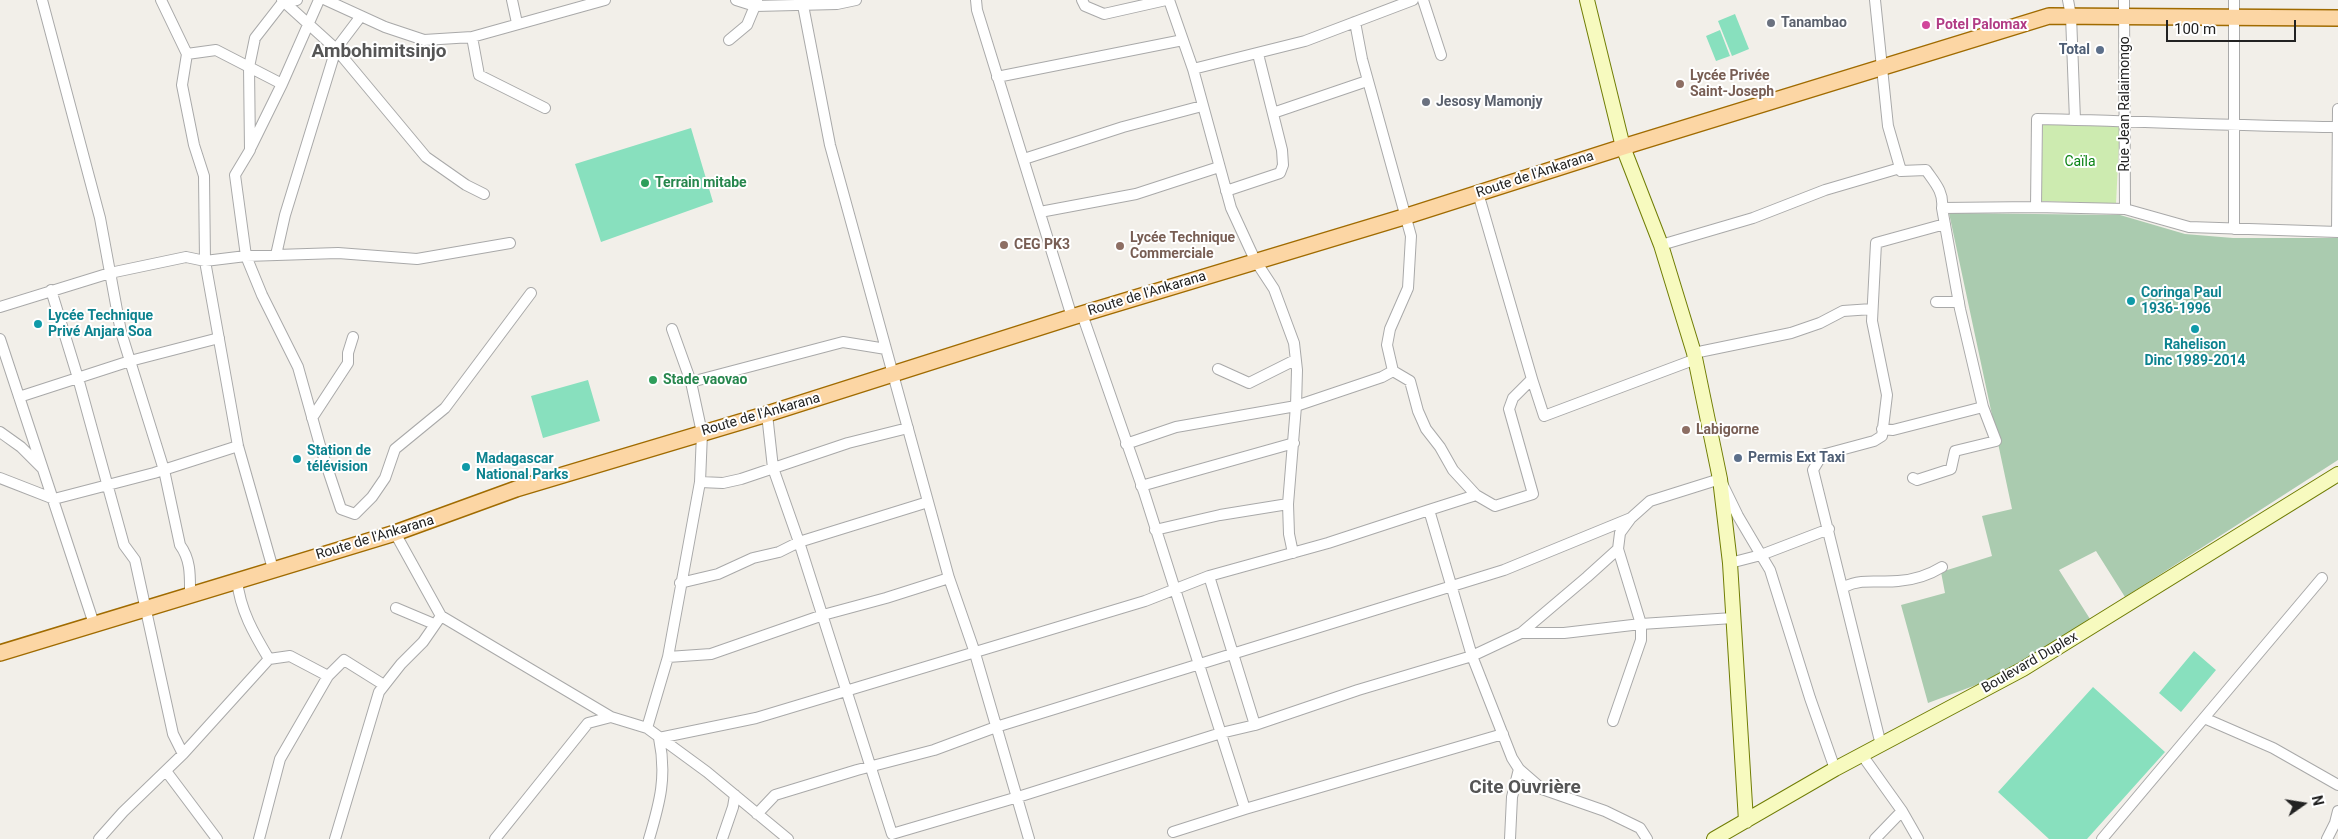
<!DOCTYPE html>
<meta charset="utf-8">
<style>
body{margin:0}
#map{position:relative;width:2338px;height:839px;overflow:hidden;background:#f2efe9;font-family:Roboto,sans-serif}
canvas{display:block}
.north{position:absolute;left:2278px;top:779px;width:50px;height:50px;-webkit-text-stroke:4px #fff;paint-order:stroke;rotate:77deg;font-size:14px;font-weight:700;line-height:20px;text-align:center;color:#222}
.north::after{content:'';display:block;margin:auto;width:18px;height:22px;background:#222;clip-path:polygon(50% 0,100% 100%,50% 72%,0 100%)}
.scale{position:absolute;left:2166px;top:20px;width:130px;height:22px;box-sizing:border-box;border:2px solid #222;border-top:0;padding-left:6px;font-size:15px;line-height:18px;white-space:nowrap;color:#222;-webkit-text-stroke:4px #fff;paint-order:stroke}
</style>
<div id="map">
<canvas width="2338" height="839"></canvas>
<div class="north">N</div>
<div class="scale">100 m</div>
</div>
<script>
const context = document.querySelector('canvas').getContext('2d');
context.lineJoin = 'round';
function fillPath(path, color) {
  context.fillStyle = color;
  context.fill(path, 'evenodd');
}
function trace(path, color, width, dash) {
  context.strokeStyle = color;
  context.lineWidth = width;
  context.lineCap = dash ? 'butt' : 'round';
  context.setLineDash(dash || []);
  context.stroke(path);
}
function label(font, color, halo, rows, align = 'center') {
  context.font = font + ' Roboto,sans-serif';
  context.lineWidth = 4;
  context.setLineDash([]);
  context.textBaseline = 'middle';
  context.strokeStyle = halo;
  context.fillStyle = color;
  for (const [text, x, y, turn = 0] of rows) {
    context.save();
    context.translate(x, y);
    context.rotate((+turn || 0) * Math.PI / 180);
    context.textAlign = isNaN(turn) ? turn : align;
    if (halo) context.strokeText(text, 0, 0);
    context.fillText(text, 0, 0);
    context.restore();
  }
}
fillPath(new Path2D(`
 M2043 122 2120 123 2116 204 2041 201Z`), '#cdebb0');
fillPath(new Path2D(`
 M1949 213 2120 215 2185 234 2233 238H2338V460L2125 597 2096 551 2059 570 2090 619 2000 676 1928 703 1901 605 1945 593 1941 572 1992 556 1982 516 2012 509Z`), '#aacbaf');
fillPath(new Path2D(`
 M1735 14 1749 49 1732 56 1718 21Z
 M1720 30 1730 56 1716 61 1706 36Z
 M691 128 713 202 601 242 575 164Z
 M588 380 600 421 543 438 531 396Z
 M2194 651 2216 670 2181 712 2159 693Z
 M2093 687 2165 752 2087 839H2049L1998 792Z`), '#88e0be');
const street = new Path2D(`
 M42 0 100 218 121 332 164 470 180 545C191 560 190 576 190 594
 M161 0 187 54 182 85 194 145 204 176 205 261 238 446 273 569
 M282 0 336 49 426 157 466 185 484 194
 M297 0 283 2 255 38 249 67 250 150 235 175 246 256 262 295 298 367 321 449 341 509 355 514 372 497 385 478 395 449 445 408 531 293
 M326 0 385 27 424 40 472 37 479 75 545 108
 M512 0 517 23
 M736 0 755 6 837 4 856 0
 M802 0 830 145 949 578 974 650 1029 839
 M976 0 977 10 1072 317
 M1082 0 1085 6 1104 14 1166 0
 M1169 0 1193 69 1231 208 1255 260 1274 289 1294 343 1297 370 1296 406 1288 504 1289 534 1293 553
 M1423 0 1441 55
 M1875 0 1888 126 1901 171 1926 170C1935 183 1944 192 1942 208
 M2068 0 2071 16 2075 120
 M2124 0 2125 209
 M1355 22 1362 59 1411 236 1408 288 1390 329 1387 345 1393 371
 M472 37 605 0
 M729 40 747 25 757 1
 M187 54 216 50 282 84
 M1193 69 1305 41 1413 0
 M997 77 1183 40
 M1273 113 1367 81
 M251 147 282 84 319 0
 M1024 159 1123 127 1202 106
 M1226 191 1280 173 1283 165 1282 150 1258 54
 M2036 207 2037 119C2137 121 2238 126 2338 127
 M1040 212 1136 194 1219 167
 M2234 229V0
 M2337 232 2338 109
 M1661 245 1753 218 1825 190 1900 168
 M276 255 285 215 336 49 361 16
 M51 290 78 378 124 545 135 560 173 734 183 754
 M1936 302H1959
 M0 307 110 273 186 257 205 261 246 256 338 253 417 259 510 243
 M1082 314 1144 492 1245 809 1173 832
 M0 339 94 624
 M1694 353 1791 333 1820 323 1843 311 1872 309
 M1218 369 1249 383 1295 360
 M1532 379 1544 416 1696 359
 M691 382 843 342 886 349
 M19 397 130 361 219 338
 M767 414 773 468 799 542 892 834 1018 797 1221 733 1255 725 1358 690 1472 656 1521 633 1587 577 1618 549 1620 533 1631 518
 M312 418 348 363V353L353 337
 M1882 429 1893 430 1983 407 1960 309 1942 208 2036 207 2125 209 2189 227 2338 232
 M0 432 21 447 42 468
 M1126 444 1176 427 1296 406 1382 377 1393 371 1410 381 1418 411 1426 429 1440 447 1453 470 1476 495
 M0 478 54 499 154 473 238 446
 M1913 478 1917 480 1951 469 1955 451 1996 441 1983 407
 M700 482 723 483 741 479 848 443 908 428
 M1141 486 1294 443
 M1429 510 1476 495 1495 506 1533 494 1509 409 1513 398 1532 379 1478 193
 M1155 530 1220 515 1288 504
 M395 533 441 616 611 717 647 728 707 772 788 839
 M1730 563 1761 555 1770 570 1810 698 1835 769
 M1209 576 1255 725
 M680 583 718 574 753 558 779 552 799 542 928 502
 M1844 587C1862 578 1878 583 1898 581 1913 580 1929 575 1942 567
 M396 608 434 624
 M1521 633H1564L1641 624 1733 618
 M668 657 711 654 823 615 886 598 949 578
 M269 659 290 656 328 676 344 660 384 685
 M2204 718 2273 748 2338 785
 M1613 721 1641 640V624L1618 549
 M647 728 668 657 700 482 702 433 691 382 672 329
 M1881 745 1813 470 1822 455 1874 441 1882 436 1887 395 1872 321 1876 243 1945 224
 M1862 755 1902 811 1918 839
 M166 771 217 839
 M1245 809 1503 734
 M757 814 775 795 857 770 934 750 996 727 1504 570 1631 518 1650 501 1720 479 1738 516 1761 555 1829 529
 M99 839 123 812 183 754 269 659C254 634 240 610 237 580
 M259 839 280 759 328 676
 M335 839 379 692 401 664 423 642 441 616
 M495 839 588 723 611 717
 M649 839C660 802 667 776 659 738L756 718 1145 601 1209 576 1328 543 1429 510 1472 656 1512 758 1519 769 1542 789 1605 811 1640 828 1647 839
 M722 839 733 807 735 795
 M1510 839 1512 797 1519 769
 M1875 839 1902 811
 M2102 839 2322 578
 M2327 839 2335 823 2338 811`);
const secondary = new Path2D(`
 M1587 0 1623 147 1661 245 1694 353 1720 479 1730 563 1746 821
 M1714 839 1835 769 2023 669 2338 474`);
const primary = new Path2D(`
 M0 653 395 533 516 489 767 414 1072 317 1407 216 1623 147 2049 16 2338 18`);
trace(street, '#a9a9a9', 12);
trace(secondary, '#707d05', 16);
trace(primary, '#a06b00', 18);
trace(street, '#fff', 10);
trace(secondary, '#f7fabf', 14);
trace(primary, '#fcd6a4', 15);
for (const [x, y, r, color] of [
 [1771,23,5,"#6b7280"],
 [1926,25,5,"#d1479c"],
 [2100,50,5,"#5c6f8a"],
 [1680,84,5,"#8d6e63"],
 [1426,102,5,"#6b7280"],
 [645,183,5,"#2e9e5b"],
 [1004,245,5,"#8d6e63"],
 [1120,246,5,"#8d6e63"],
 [2131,301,5,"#0f9aa8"],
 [38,324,5,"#0f9aa8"],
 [2195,329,5,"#0f9aa8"],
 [653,380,5,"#2e9e5b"],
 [1686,430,5,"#8d6e63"],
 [1738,458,5,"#5c6f8a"],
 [297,459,5,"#0f9aa8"],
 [466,467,5,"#0f9aa8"]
]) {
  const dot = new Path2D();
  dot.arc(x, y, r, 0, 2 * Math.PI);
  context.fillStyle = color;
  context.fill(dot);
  trace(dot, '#fff', 2);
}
label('bold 14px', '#5b616d', '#fff', [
 ["Tanambao",1781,23],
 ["Jesosy Mamonjy",1436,102]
], 'left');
label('bold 14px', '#b23c85', '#fff', [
 ["Potel Palomax",1936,25]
], 'left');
label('bold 14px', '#4e5e75', '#fff', [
 ["Total",2090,50],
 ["Permis Ext Taxi",1748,458,"left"]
], 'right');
label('bold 14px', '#785e54', '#fff', [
 ["Lycée Privée",1690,76],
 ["Saint-Joseph",1690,92],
 ["Lycée Technique",1130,238],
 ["Commerciale",1130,254],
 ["CEG PK3",1014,245],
 ["Labigorne",1696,430]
], 'left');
label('14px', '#222', '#fff', [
 ["Rue Jean Ralaimongo",2125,104,-90],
 ["Route de l'Ankarana",1535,175,-18],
 ["Route de l'Ankarana",1147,294,-17],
 ["Route de l'Ankarana",761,415,-16],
 ["Route de l'Ankarana",375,538,-17],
 ["Boulevard Duplex",2030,663,-30]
]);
label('14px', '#0c8416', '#fff', [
 ["Caïla",2080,162]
]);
label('bold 14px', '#27864d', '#fff', [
 ["Terrain mitabe",655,183],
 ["Stade vaovao",663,380]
], 'left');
label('bold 14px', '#0d838f', '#fff', [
 ["Coringa Paul",2141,293],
 ["1936-1996",2141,309],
 ["Lycée Technique",48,316],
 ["Privé Anjara Soa",48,332],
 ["Rahelison",2195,345,"center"],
 ["Dinc 1989-2014",2195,361,"center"],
 ["Station de",307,451],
 ["télévision",307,467],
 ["Madagascar",476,459],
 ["National Parks",476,475]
], 'left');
label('bold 19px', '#555', '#fff', [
 ["Ambohimitsinjo",379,52],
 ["Cite Ouvrière",1525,788]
]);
</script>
